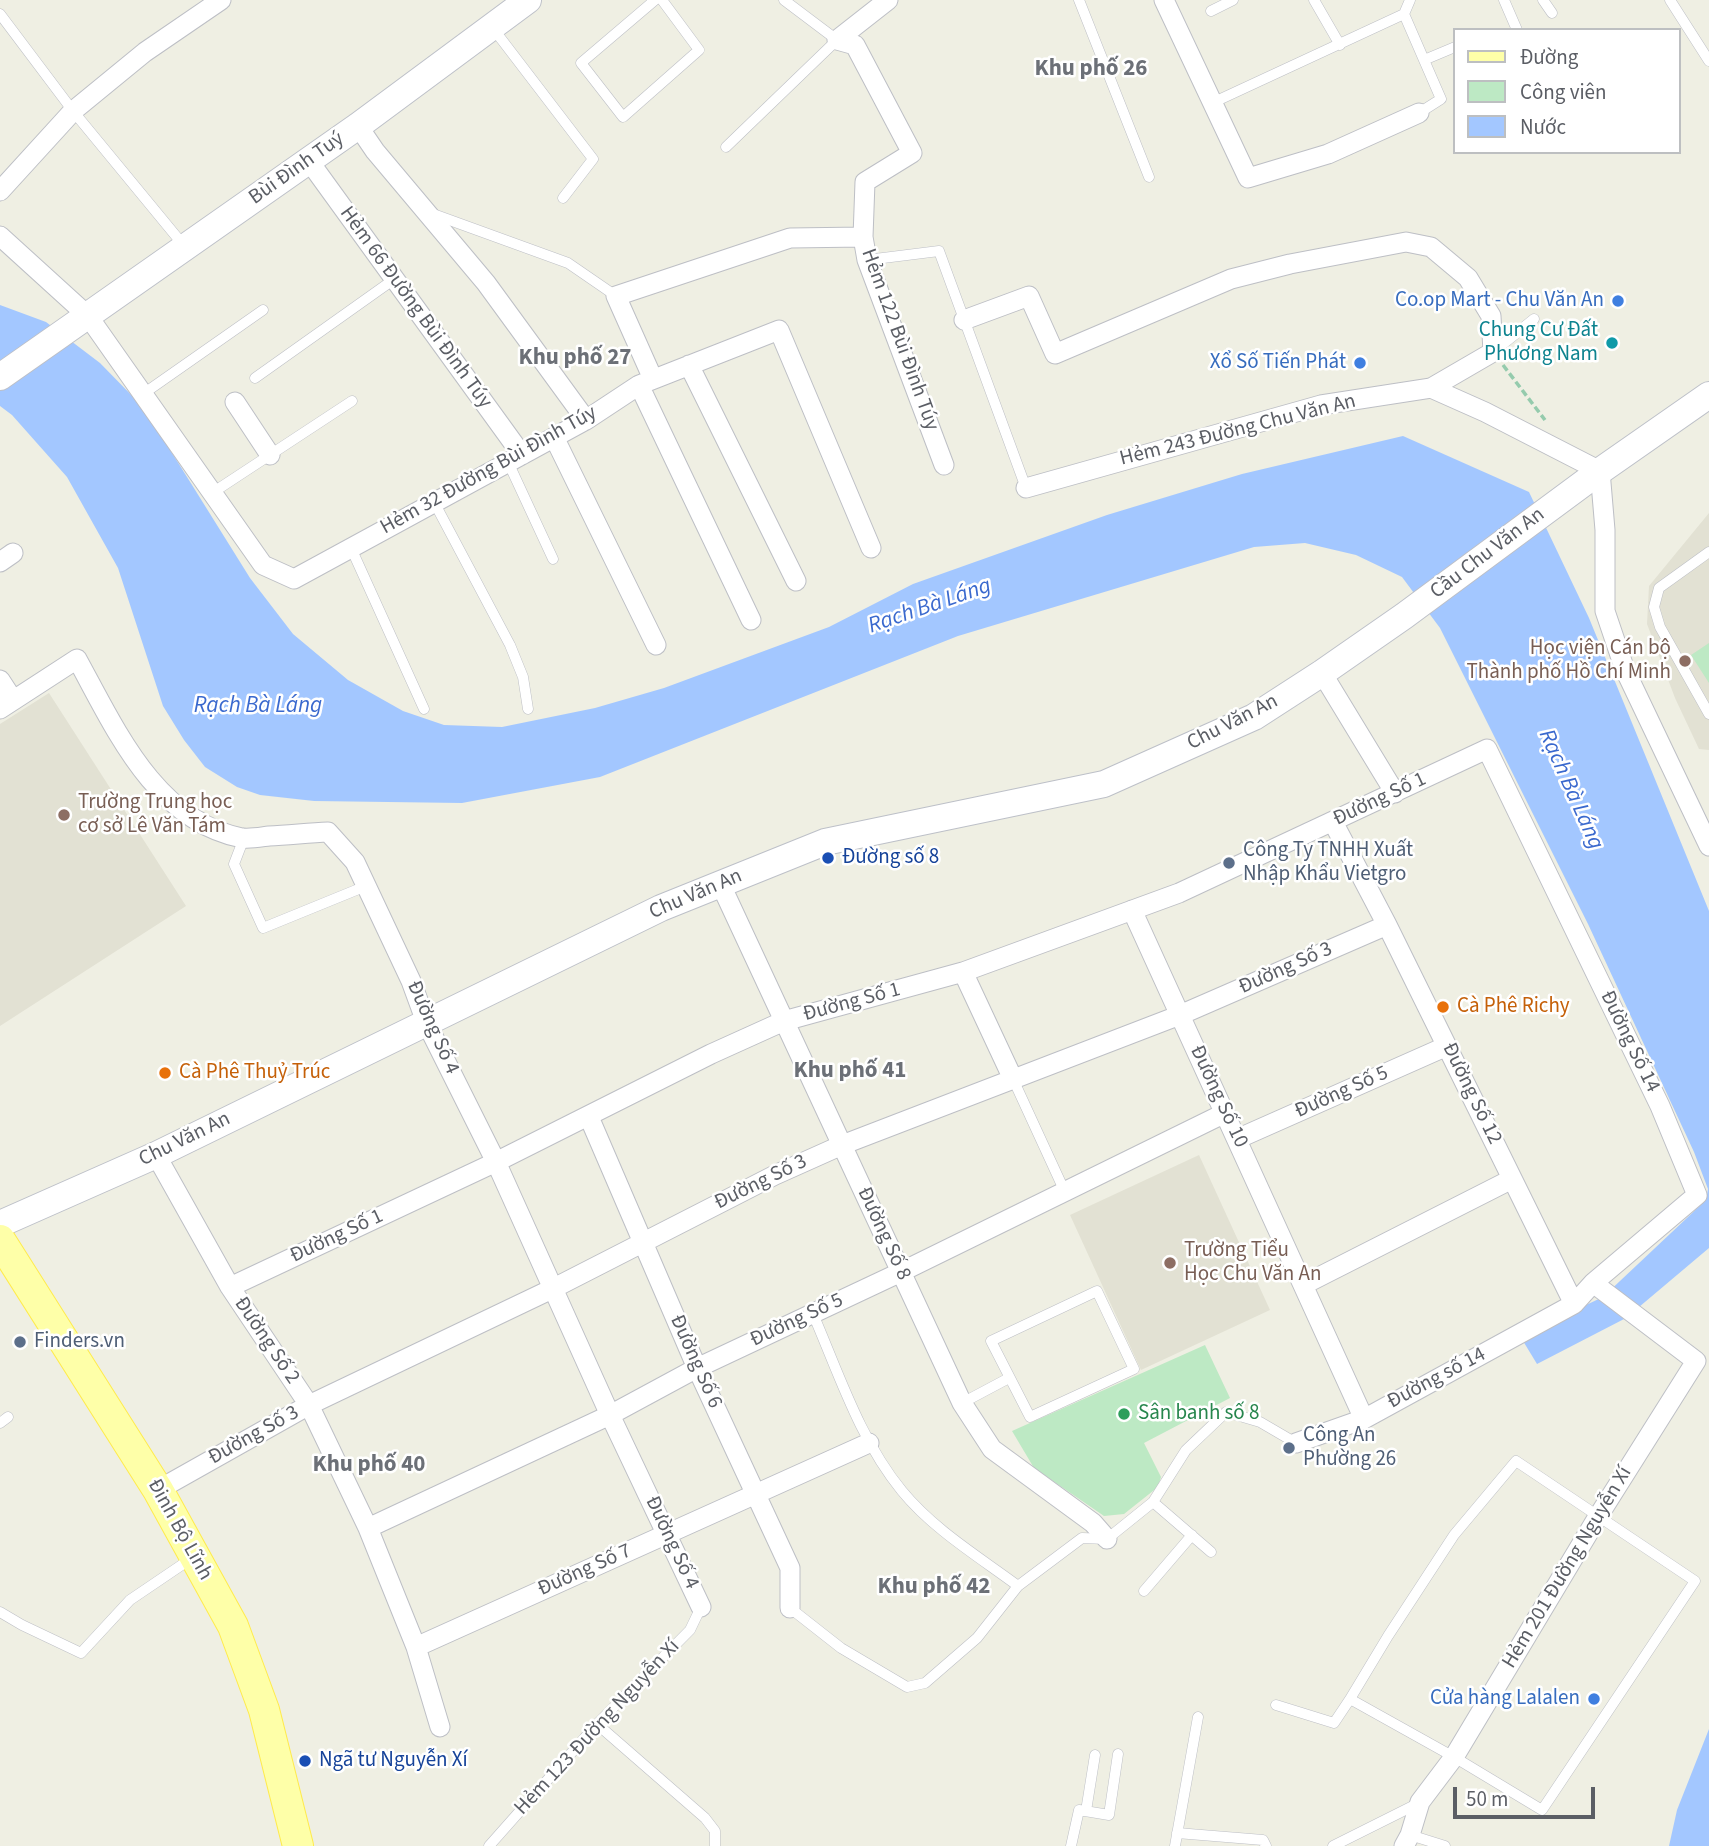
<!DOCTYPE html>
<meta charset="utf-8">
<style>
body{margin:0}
#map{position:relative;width:1709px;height:1846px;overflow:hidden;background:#efefe3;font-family:"Source Sans 3",sans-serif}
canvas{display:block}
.legend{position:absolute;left:1453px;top:28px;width:228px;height:126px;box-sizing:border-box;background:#fff;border:2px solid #bdbfc1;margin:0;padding:9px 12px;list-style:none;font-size:21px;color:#5b5e65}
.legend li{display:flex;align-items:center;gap:14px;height:35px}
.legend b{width:35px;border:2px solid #bdbfc1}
.scale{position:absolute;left:1453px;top:1787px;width:142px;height:32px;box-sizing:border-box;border:4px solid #5b5e65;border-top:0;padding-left:9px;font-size:21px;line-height:24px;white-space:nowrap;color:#5b5e65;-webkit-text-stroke:5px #fff;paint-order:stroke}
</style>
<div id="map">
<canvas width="1709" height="1846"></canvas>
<ul class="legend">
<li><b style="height:9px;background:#feffa8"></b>Đường</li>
<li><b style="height:19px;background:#bde9c4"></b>Công viên</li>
<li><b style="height:19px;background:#a3c7ff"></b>Nước</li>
</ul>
<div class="scale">50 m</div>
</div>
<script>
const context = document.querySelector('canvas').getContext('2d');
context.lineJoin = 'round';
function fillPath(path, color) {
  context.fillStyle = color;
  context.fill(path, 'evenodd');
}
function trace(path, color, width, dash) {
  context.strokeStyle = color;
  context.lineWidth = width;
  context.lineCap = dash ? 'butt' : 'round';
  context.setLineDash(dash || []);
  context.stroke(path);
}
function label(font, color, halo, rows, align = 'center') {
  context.font = font + ' "Source Sans 3",sans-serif';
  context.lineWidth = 5;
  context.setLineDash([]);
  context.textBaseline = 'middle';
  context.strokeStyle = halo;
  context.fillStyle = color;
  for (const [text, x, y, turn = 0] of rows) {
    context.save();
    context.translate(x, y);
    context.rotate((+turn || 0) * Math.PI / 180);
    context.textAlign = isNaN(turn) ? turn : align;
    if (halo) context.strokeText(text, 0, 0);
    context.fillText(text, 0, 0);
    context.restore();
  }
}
fillPath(new Path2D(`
 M1709 513V750L1699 749 1675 698 1647 624 1649 586Z
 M49 693 186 906 0 1026V724Z
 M1199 1155 1270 1310 1141 1370 1070 1215Z`), '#e2e1d3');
fillPath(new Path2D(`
 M1709 643V683L1691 655Z
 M1205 1345 1230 1398 1144 1443 1161 1477 1158 1487 1124 1514 1104 1516 1034 1468 1012 1431Z`), '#bde9c4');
fillPath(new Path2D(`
 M0 305 46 322 100 363 144 408 250 578 293 634 348 680 403 711 444 725 502 727 595 708 664 688 829 627 913 584 1107 515 1242 474 1403 436 1529 492 1589 618 1709 911V1248L1626 1318 1537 1364 1520 1336 1603 1297 1706 1200 1708 1189 1694 1152 1588 924 1440 628 1402 577 1356 555 1305 543 1254 547 958 636 600 777 462 803 314 801 260 795 237 787 205 767 184 740 163 706 118 568 67 477 12 415 0 406Z
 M1709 1729V1846H1669L1677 1810Z`), '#a3c7ff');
const lane = new Path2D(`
 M655 0 581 63 623 117 699 50 662 0
 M1079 0 1149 177
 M1314 0 1340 45
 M1504 0 1517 30
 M1543 0 1552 13
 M1670 0 1709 61
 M1211 11 1233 0
 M0 14 73 111 185 247
 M1404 14 1424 60 1455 47
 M1404 14 1410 0
 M492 27 593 159 563 198
 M1212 103 1404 14
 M1419 113 1441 99 1424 60
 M726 147 837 40 784 0
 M433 214 568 263 616 296
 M867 260 939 251 1026 488
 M1493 352 1534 319
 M255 378 393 280
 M143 394 263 310
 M508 462 553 559
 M212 493 352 401
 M434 502 510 645 523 677 528 709
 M351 548 424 709
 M1709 552 1659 588 1654 607 1660 627 1709 714
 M244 838 234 864 263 928 366 886
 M1013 1079 1065 1192
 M1097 1291 1134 1369 1030 1417 991 1341Z
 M813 1314C839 1374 860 1440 902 1491 933 1529 979 1557 1018 1586
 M962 1403 1009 1378
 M0 1423 8 1417
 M1516 1461 1695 1581 1542 1810 1454 1757 1350 1699 1388 1636 1454 1535Z
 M1153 1502 1211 1552
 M1144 1591 1192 1535
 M790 1608 841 1648 907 1687 925 1683 977 1638 1018 1586 1082 1538 1107 1539 1153 1502 1186 1450 1226 1412 1260 1422 1296 1443
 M0 1612 22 1625 81 1653 130 1600 192 1558
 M1276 1705 1334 1723 1350 1699
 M597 1724 705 1818 715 1831V1846
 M1086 1811 1095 1755
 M1177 1833 1263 1840 1266 1846
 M1410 1835 1445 1846
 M489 1846 597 1724 690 1630 701 1607
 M1071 1846 1079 1810 1109 1815 1118 1754
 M1175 1846 1198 1717
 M1333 1846 1419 1803`);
const street = new Path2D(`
 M1164 0 1248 178 1328 154 1419 113
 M837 40 855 45 912 153 865 182 863 237 867 260 944 465
 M837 40 888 0
 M358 126 375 151 486 283 586 420
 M309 161 522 455
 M0 191 73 111 145 52 221 0
 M0 236 88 316 263 565 294 579 586 420 639 385 779 330 871 548
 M964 320 1029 296 1055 354 1231 279 1290 264 1406 242 1431 247 1468 278 1491 316 1493 352 1431 388
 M689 365 796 581
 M653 379 616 296 790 238 863 237
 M639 385 751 620
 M235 402 270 455
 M554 437 656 645
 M1026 488 1321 405 1431 388 1485 412 1600 471 1605 530V611L1625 670 1709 846
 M0 562 13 553
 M1322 673 1395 793
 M0 680 13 700
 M0 709 77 659C115 728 155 821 242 838 251 839 261 837 269 836 289 835 308 833 328 832L355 862 411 981 426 1022 496 1162 610 1415 701 1607
 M720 883 962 1403 992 1449 1093 1523 1107 1539
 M1132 910 1364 1419
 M963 972 1013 1079
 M589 1117 697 1368 790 1568V1608
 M1237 1139 1447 1046
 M156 1155 230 1287 309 1405 368 1528 416 1647 440 1727
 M1303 1285 1512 1179
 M230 1287 496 1162 711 1054 784 1021 963 972 1179 893 1487 749 1660 1106 1697 1195 1593 1283 1574 1304 1387 925 1333 822
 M1296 1443 1364 1419 1574 1304
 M158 1490 309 1405 554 1288 775 1175 842 1145 1180 1015 1387 925
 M368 1528 610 1415 697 1368 901 1272 1225 1113
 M416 1647 869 1443
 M1404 1846 1410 1835 1420 1802 1454 1757 1599 1515 1696 1361 1593 1283`);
const secondary = new Path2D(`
 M0 377 358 126 528 0
 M0 1224 156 1155 661 908 825 842 1104 784 1254 717 1322 673 1404 616 1600 471 1709 395`);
const primary = new Path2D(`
 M0 1240 158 1490 233 1626 264 1710 298 1846`);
trace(lane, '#bdbfc5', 11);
trace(street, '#bdbfc5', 21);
trace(secondary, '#bdc0c8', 28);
trace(primary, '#ffeb4c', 32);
trace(new Path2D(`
 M1503 365 1545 420`), '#95cbad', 3.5, [7, 3.5]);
trace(lane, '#fff', 10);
trace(street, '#fff', 19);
trace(secondary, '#fff', 26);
trace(primary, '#feffa8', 30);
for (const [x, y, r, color] of [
 [1618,301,7,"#3f7fe0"],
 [1612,343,7,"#0f9aa8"],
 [1360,363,7,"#3f7fe0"],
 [1685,661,7,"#8d6e63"],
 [64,815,7,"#8d6e63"],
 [828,858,7,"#1a4fb4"],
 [1229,863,7,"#5c6f8a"],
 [1443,1007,7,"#e8710a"],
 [165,1073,7,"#e8710a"],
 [1170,1263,7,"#8d6e63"],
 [20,1342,7,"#5c6f8a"],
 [1124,1414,7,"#2e9e5b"],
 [1289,1448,7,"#5c6f8a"],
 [1594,1699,7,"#3f7fe0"],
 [305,1761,7,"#1a4fb4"]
]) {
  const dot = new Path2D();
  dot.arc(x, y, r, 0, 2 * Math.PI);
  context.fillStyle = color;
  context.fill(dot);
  trace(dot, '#fff', 2.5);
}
label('21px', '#5b5e65', '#fff', [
 ["Bùi Đình Tuý",297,169,-35],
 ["Hẻm 66 Đường Bùi Đình Túy",415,308,54],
 ["Hẻm 122 Bùi Đình Túy",899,340,70],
 ["Hẻm 243 Đường Chu Văn An",1238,431,-14],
 ["Hẻm 32 Đường Bùi Đình Túy",489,471,-29],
 ["Cầu Chu Văn An",1488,554,-37],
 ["Chu Văn An",1233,723,-27],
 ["Đường Số 1",1380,800,-25],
 ["Chu Văn An",696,895,-23],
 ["Đường Số 3",1286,969,-24],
 ["Đường Số 1",852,1003,-15],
 ["Đường Số 4",432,1028,66],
 ["Đường Số 14",1629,1042,64],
 ["Đường Số 5",1342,1093,-24],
 ["Đường Số 12",1471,1094,64],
 ["Đường Số 10",1218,1097,65],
 ["Chu Văn An",185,1140,-26],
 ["Đường Số 3",761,1183,-26],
 ["Đường Số 8",883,1234,65],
 ["Đường Số 1",337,1237,-25],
 ["Đường Số 5",797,1321,-25],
 ["Đường Số 2",266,1341,56],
 ["Đường Số 6",695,1362,66],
 ["Đường số 14",1437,1379,-28],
 ["Đường Số 3",254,1436,-29],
 ["Đinh Bộ Lĩnh",179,1530,61],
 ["Đường Số 4",671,1543,65],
 ["Hẻm 201 Đường Nguyễn Xí",1568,1568,-59],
 ["Đường Số 7",585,1571,-24],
 ["Hẻm 123 Đường Nguyễn Xí",598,1728,-47]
]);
label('21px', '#366cbe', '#fff', [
 ["Co.op Mart - Chu Văn An",1604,301],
 ["Xổ Số Tiến Phát",1346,363],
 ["Cửa hàng Lalalen",1580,1699]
], 'right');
label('21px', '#0d838f', '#fff', [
 ["Chung Cư Đất",1598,331],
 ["Phương Nam",1598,355]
], 'right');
label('21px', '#785e54', '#fff', [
 ["Học viện Cán bộ",1671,649,"right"],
 ["Thành phố Hồ Chí Minh",1671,673,"right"],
 ["Trường Trung học",78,803],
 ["cơ sở Lê Văn Tám",78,827],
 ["Trường Tiểu",1184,1251],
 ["Học Chu Văn An",1184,1275]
], 'left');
label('21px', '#4e5e75', '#fff', [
 ["Công Ty TNHH Xuất",1243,851],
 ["Nhập Khẩu Vietgro",1243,875],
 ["Finders.vn",34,1342],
 ["Công An",1303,1436],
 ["Phường 26",1303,1460]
], 'left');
label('21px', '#164399', '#fff', [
 ["Đường số 8",842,858],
 ["Ngã tư Nguyễn Xí",319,1761]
], 'left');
label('21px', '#c56008', '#fff', [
 ["Cà Phê Richy",1457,1007],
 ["Cà Phê Thuỷ Trúc",179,1073]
], 'left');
label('21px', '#27864d', '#fff', [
 ["Sân banh số 8",1138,1414]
], 'left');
label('bold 23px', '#6c7077', '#fff', [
 ["Khu phố 26",1091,70],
 ["Khu phố 27",575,359],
 ["Khu phố 41",850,1072],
 ["Khu phố 40",369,1466],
 ["Khu phố 42",934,1588]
]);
label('italic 23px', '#3a69ce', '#fff', [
 ["Rạch Bà Láng",930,607,-19],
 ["Rạch Bà Láng",258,707],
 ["Rạch Bà Láng",1570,790,66]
]);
</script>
